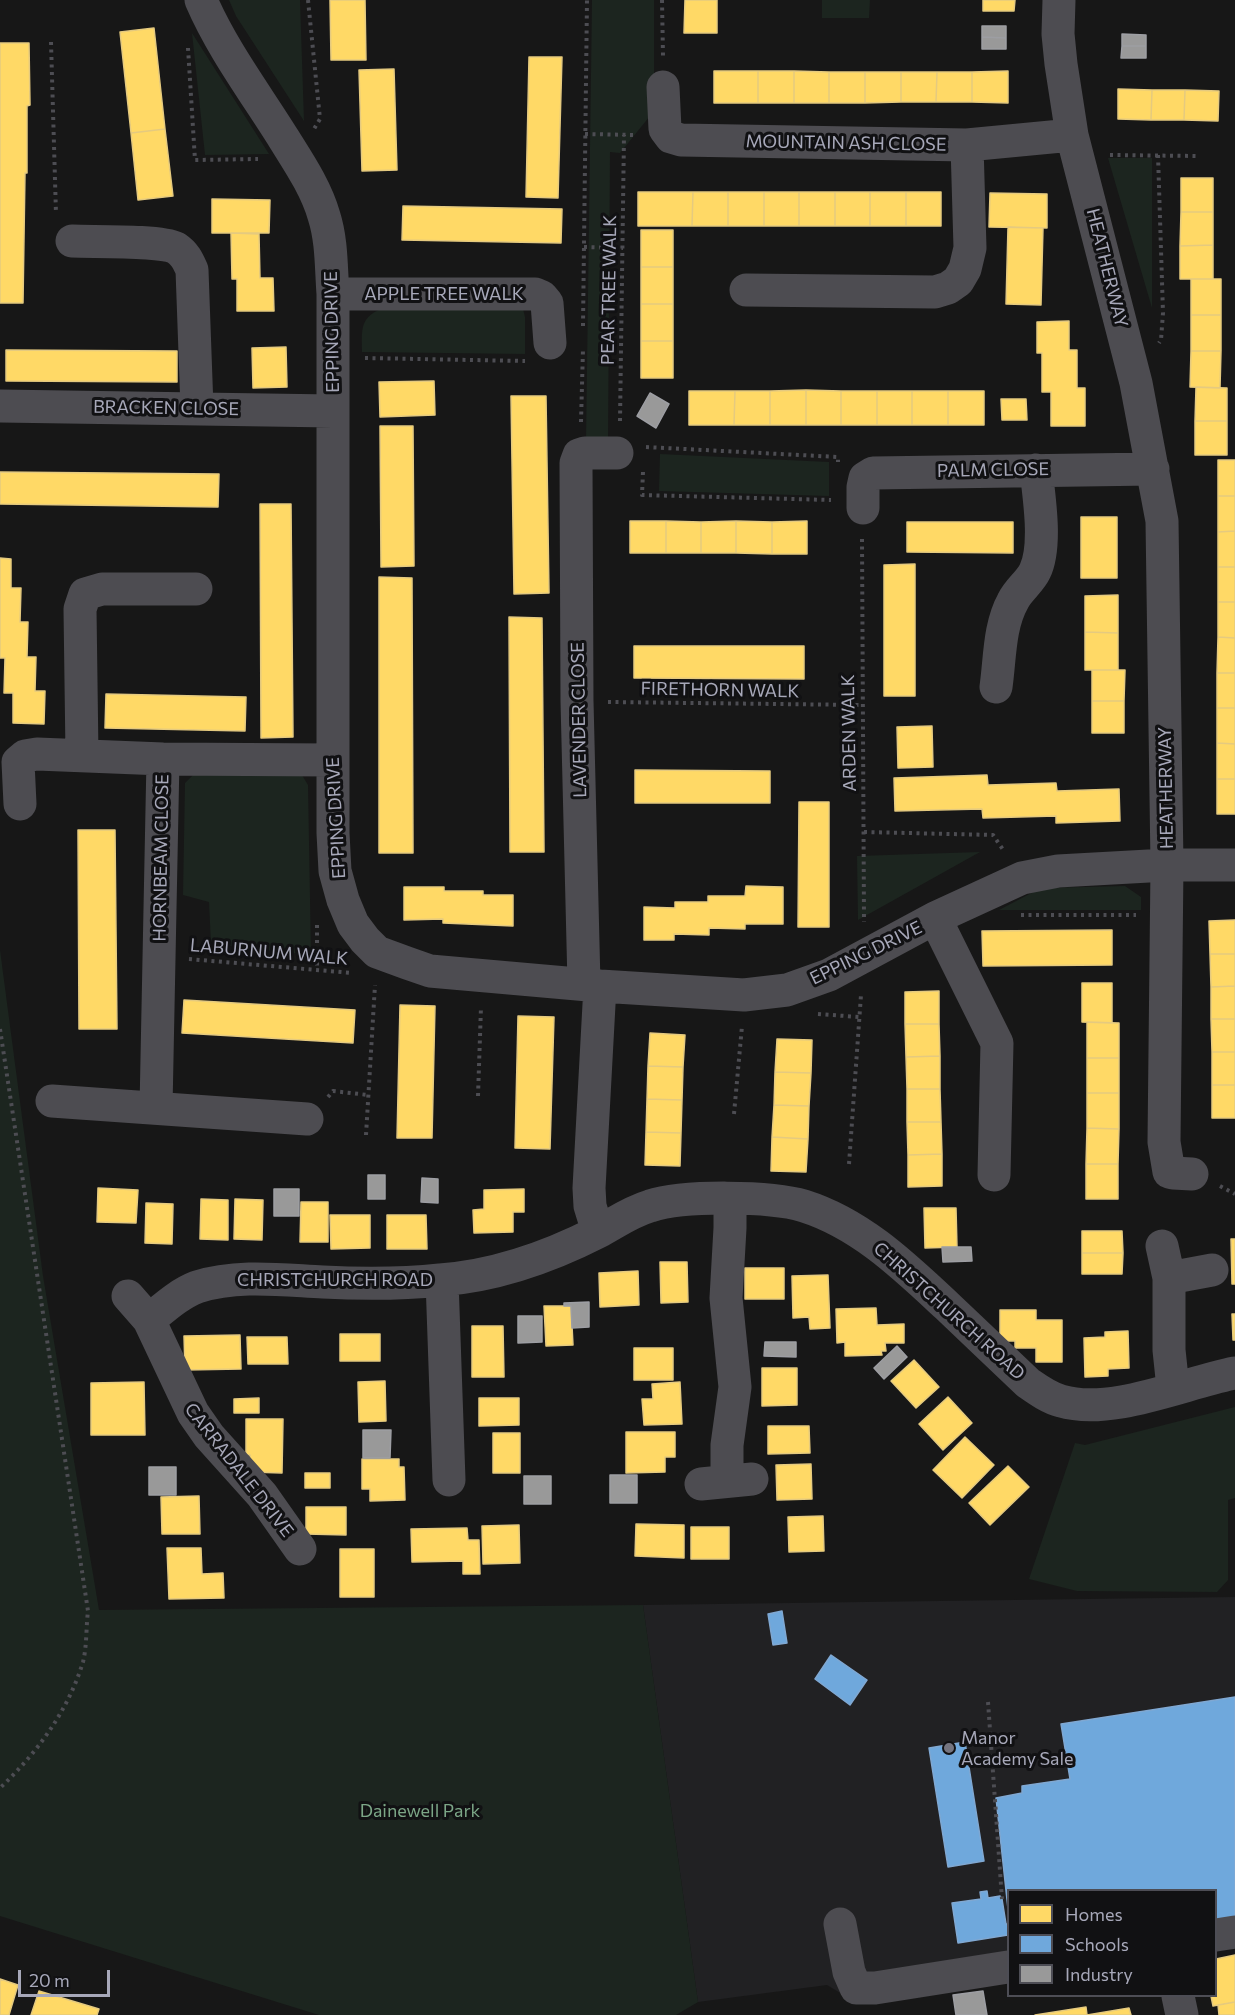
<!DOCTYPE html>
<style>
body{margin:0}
#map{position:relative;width:1235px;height:2015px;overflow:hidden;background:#171717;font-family:Commissioner,sans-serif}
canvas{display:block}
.legend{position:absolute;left:1007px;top:1889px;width:210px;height:108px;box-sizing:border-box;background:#111113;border:2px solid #4d4d55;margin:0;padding:8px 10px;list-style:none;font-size:18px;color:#a7a8b9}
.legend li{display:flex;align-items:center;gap:12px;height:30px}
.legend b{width:30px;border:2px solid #4d4d55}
.scale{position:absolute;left:18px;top:1970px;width:92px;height:27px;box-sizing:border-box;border:3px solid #a7a8b9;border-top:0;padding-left:8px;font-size:18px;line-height:21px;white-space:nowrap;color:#a7a8b9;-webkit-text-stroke:4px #111113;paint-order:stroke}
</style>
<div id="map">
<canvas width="1235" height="2015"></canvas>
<ul class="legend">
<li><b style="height:16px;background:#ffd966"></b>Homes</li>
<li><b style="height:16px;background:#6fa8dc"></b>Schools</li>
<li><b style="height:16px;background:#999"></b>Industry</li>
</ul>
<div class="scale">20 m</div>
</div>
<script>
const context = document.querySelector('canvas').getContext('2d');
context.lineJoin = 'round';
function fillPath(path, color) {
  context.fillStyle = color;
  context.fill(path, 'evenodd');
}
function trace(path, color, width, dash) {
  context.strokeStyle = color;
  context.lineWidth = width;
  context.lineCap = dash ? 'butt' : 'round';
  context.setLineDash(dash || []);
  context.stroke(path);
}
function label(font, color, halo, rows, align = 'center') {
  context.font = font + ' Commissioner,sans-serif';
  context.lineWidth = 6;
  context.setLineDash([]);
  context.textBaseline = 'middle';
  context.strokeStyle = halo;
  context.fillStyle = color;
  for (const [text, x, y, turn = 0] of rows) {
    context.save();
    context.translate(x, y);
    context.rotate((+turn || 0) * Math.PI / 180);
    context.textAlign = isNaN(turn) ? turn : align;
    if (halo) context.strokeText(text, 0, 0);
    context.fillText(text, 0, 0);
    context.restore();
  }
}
fillPath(new Path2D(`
 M1235 1597V1937L1216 1940V1890H1008V1970L842 1994 827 1985 698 2002 643 1605Z`), '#212123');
fillPath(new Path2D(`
 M229 0H300L304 121 236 16Z
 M592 0H654V111L620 153 610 152 608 443 586 442Z
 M822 0H870L869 18H822Z
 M192 33 269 154 205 155Z
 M1108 158H1152V308Z
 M381 309H523L525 317V354L362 352C362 331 359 318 381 309Z
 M660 454 829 462V496L659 491Z
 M197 771 302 775 308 785 311 955 211 944 209 902 183 895 185 783Z
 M980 852 858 920 857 856Z
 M1125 886 1141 897V910H999L1041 888Z
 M0 950 43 1276 99 1610 643 1605 698 2002 676 2015H319L0 1916Z
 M1235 1407V1498L1228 1500V1580L1217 1592 1077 1591 1029 1579 1075 1443 1085 1445Z`), '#1c251f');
const homes = new Path2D(`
 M330 0H365L366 60H331Z
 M685 0H717V33H684Z
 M983 0H1015L1014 11H983Z
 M154 28 165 129 131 133 120 32Z
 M0 43H29L30 105 27 106V173H25L23 303H0Z
 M529 57H562L558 198 526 197Z
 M394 69 397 170 362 171 359 70Z
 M714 71H758V103H714Z
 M758 71H794V103H758Z
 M794 71 829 72V103H794Z
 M1008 71V103L972 102V72Z
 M829 72H865V103H829Z
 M865 72H901V102L865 103Z
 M901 72H937L936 102H901Z
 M937 72H972V102H936Z
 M1118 89 1152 90 1151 120 1118 119Z
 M1152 90H1185L1184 120H1151Z
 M1185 90 1219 91 1218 121 1184 120Z
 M165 129 173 196 138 200 131 133Z
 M1181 178H1213V212H1181Z
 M638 192H693L692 226H638Z
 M693 192H728V226H692Z
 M728 192H764V226H728Z
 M764 192H799V226H764Z
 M799 192H835V226H799Z
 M835 192H870V226H835Z
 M870 192H906V226H870Z
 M906 192H941V226H906Z
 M990 193 1047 194V228L989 227Z
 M212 199 270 200 269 233H212Z
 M403 206 562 209 561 243 402 240Z
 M1181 212H1213V245L1180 246Z
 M1008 227 1043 228 1041 305 1006 304Z
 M641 230H673V267H641Z
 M231 233 259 234 260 278H273L274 311H237V279H232Z
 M1213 245V279H1180V246Z
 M641 267H673V304H641Z
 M1191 279H1221V315H1191Z
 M641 304H673V341H641Z
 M1191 315H1221V351H1191Z
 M1069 321V350H1077V388H1085V426H1051V392H1042V353H1037V322Z
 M641 341H673V378H641Z
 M286 347 287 387 253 388 252 348Z
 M6 350 177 351V382L6 381Z
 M1191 351H1221L1220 388 1190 387Z
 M434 381 435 415 380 417 379 382Z
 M1196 387 1227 388V421H1195Z
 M806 390 841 391V425H806Z
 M806 390V425H770V391Z
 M689 391H735L734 425H689Z
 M735 391H770V425H734Z
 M841 391H877V425H841Z
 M877 391H912V425H877Z
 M912 391H948V425H912Z
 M948 391H984V425H948Z
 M511 396H546L549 593 514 594Z
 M1001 399H1026L1027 420H1002Z
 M1195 421H1227V455H1195Z
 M380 426H413L414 566 381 567Z
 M1218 460H1235V496H1218Z
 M0 472 219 474 218 507 0 504Z
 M1218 496H1235V531L1218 532Z
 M260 504H291L293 737 261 738Z
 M1081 517H1117V578H1081Z
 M630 521H666V553H630Z
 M666 521 701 522V553H666Z
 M736 521 772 522V554L736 553Z
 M736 521V553H701V522Z
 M807 521V554H772V522Z
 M907 522H1013V553L907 552Z
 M1235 531V567H1218V532Z
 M0 558 11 559V588H21L20 622H28L27 657H36L35 691H45L44 724 13 723V693H4L5 658H0Z
 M915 564V696H884V565Z
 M1218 567H1235V602H1218Z
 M379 577 412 578 413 853H379Z
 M1118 595V633L1085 632V596Z
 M1218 602H1235V638L1218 637Z
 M509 617 542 618 544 852H510Z
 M1085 632 1118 633V670H1085Z
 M1218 637 1235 638V673H1217Z
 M634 646H804V679L634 678Z
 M1092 670H1125L1124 701H1092Z
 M1217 673H1235V708H1217Z
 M106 694 246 697 245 731 105 728Z
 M1092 701H1124V733H1092Z
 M1217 708H1235V744L1217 743Z
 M932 726 933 767 898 768 897 727Z
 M1217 743 1235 744V779H1217Z
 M635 770 770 771V803H635Z
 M987 775 988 785 1056 783 1057 791 1119 789 1120 821 1056 823V816L983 818 982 809 895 811 894 778Z
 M1217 779H1235V814H1217Z
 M799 802H829V927H798Z
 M78 830H115L117 1029H79Z
 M746 886 783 887V924H745V929L709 928V935L674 934V940H644V907L675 908V902H708V896H745Z
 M404 887H444V891H483V895H513V926L443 923V919L404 920Z
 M1235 920V954H1210L1209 921Z
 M1112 930V965L983 966 982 931Z
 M1210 954H1235V986L1211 987Z
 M1082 983H1112V1023L1082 1022Z
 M1235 986V1019H1211V987Z
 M939 991V1024H905V992Z
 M184 1000 355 1010 353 1043 182 1033Z
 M400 1005 435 1006 432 1138H397Z
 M518 1016 554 1017 550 1149 515 1148Z
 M1211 1019H1235V1052H1212Z
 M1087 1022 1119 1023V1058H1087Z
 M905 1024H939L940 1056 906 1057Z
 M650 1033 685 1035 683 1067 648 1066Z
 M777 1039 812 1040 811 1073 775 1072Z
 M1212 1052H1235V1085H1212Z
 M940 1056V1089H907L906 1057Z
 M1087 1058H1119V1093H1087Z
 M648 1066 683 1067 682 1100 647 1099Z
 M775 1072 811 1073 809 1106 774 1105Z
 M1212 1085H1235V1118H1212Z
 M907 1089H940L941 1122H907Z
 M1087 1093H1119V1129L1087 1128Z
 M647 1099 682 1100 681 1133 646 1132Z
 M774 1105 809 1106 808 1139 772 1137Z
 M907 1122H941L942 1154 908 1155Z
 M1087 1128 1119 1129 1118 1164H1086Z
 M646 1132 681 1133 680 1166 645 1165Z
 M772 1137 808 1139 806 1172 771 1171Z
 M942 1154V1186L908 1187V1155Z
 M1086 1164H1118V1199H1086Z
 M98 1188 138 1190 136 1223 97 1222Z
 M524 1189V1212H513V1232L474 1233 473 1210 484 1209V1190Z
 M201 1199 228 1200V1240L200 1239Z
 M235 1199 263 1200 262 1240 234 1239Z
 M301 1202H328V1242H300Z
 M146 1203 173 1204 172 1244 145 1243Z
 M924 1208H956L957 1247 925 1248Z
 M330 1215H370V1248L331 1249Z
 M387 1215H426L427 1249H387Z
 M1082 1231H1122L1123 1253H1082Z
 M1231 1239H1235V1284H1232Z
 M1082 1253H1123L1122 1274H1082Z
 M660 1262H687L688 1302 661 1303Z
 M745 1268H784V1299H745Z
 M638 1271 639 1305 600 1307 599 1273Z
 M828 1275 830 1328 810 1329 809 1317 793 1318 792 1276Z
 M544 1306H571L573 1345 546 1346Z
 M876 1308 877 1325 904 1324V1343H885L886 1351H881L882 1355 845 1356V1342L837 1343 836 1309Z
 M1000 1310H1036V1320H1062V1362H1036V1348H1015V1341H1000Z
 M1232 1314H1235V1340H1233Z
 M472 1326H503L504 1377H472Z
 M1128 1331 1129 1368 1108 1369V1376L1085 1377 1084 1338 1105 1337V1332Z
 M340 1334H380V1361H340Z
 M240 1335 241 1369 185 1370 184 1336Z
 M247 1337H287L288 1364H248Z
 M634 1348H673V1380H634Z
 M914 1360 939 1387 916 1408 891 1381Z
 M762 1368H797V1405L762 1406Z
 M385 1381 386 1421 359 1422 358 1382Z
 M144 1382 145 1435H91V1383Z
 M680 1382 682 1424 644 1425 642 1399H653L652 1384Z
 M948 1397 972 1423 943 1450 919 1424Z
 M259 1398V1413H234V1399Z
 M479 1398H519V1425L479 1426Z
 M246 1419H283L282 1473 250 1472V1455H246Z
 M768 1426H809L810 1453 768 1454Z
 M626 1432H675V1457H665V1472L626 1473Z
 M493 1433H520V1473H493Z
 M965 1437 994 1465 962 1498 933 1470Z
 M362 1459H399V1467H404L405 1500 370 1501V1489H362Z
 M811 1464 812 1499 777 1500 776 1465Z
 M1008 1466 1029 1487 990 1525 969 1503Z
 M305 1473H330V1488H305Z
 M199 1496 200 1534H162L161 1497Z
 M306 1507H346V1535L306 1534Z
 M823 1516 824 1551 789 1552 788 1517Z
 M636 1524 684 1525V1558L635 1556Z
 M519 1525 520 1563 483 1564 482 1526Z
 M691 1527H729V1559H691Z
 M467 1528 468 1540H479L480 1574H463V1561L412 1562 411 1529Z
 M167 1548H201L202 1574 223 1573 224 1598 169 1599Z
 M340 1549H374V1597H340Z
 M1235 1955V2002L1213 2006 1211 1996H1216V1959Z
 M0 1979 18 1985 9 2015H0Z
 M39 1991 99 2009 97 2015H31Z
 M1235 2002V2015H1219L1218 2005Z
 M1086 2007 1087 2015H1035Z
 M1129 2008 1131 2015H1087Z`);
fillPath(homes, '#ffd966');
trace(homes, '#e5ca7f', 1.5);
const schools = new Path2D(`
 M782 1611 787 1643 773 1645 768 1614Z
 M831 1655 867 1680 850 1705 815 1679Z
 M1235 1697V1922H1216V1890H1008V1909L996 1798 1022 1793V1786L1070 1779 1061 1724Z
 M965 1742 984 1861 948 1867 929 1748Z
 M987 1891 988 1898 1000 1896 1002 1899 1006 1924H1008V1935L958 1943 952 1903 981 1899 980 1892Z`);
fillPath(schools, '#6fa8dc');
trace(schools, '#80a8d2', 1.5);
const industry = new Path2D(`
 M982 26H1006V38L982 37Z
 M1122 34 1146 35V46H1122Z
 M982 37 1006 38V49H982Z
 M1122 46H1146V58H1121Z
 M650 393 669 404 656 428 637 416Z
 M368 1175H385V1199H368Z
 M422 1178 438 1179V1203L421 1202Z
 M274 1189H299V1216H274Z
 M942 1247H971L972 1261 943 1262Z
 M589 1302V1327L572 1328 571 1306H564V1303Z
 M518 1316H542V1342L518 1343Z
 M765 1342H796V1357L764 1356Z
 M897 1346 907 1357 884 1379 874 1368Z
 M363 1430H391L390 1458H363Z
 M149 1467H176V1495H149Z
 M610 1475H637V1503H610Z
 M524 1476H551V1504H524Z
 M983 1991 987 2015H956L953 1995Z`);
fillPath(industry, '#999');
trace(industry, '#9d9ea3', 1.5);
trace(new Path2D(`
 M308 0 320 119 314 129
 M662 0 663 56
 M51 42 56 214
 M188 48 195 160 258 159
 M585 134 635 135
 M1110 155 1198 156
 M1158 155 1163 313 1161 340 1159 343
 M584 247 623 248
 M583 326 587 0
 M365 358 525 361
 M620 421 624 135
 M581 422 583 349
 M646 447 838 457V462
 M643 472 642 495 831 500
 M862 539 864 922
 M608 702 862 705
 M864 832 993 835 1004 851
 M1021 915H1136
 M317 925V970
 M189 959 352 973
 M818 1014 859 1017
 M0 1029 88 1611C86 1627 87 1646 83 1662 68 1711 37 1753 0 1788
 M478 1096 481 1007
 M328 1097 333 1091 368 1095
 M734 1114 742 1026
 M366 1135 375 985
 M849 1164 861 995
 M1220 1186 1235 1194
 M988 1702 1002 1899`), '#4d4d53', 4, [3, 4.5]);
trace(new Path2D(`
 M201 0C222 49 256 94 284 139 299 163 316 188 324 216 332 241 331 268 333 294V833L335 871 343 900 353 924 365 940 377 952 407 963 430 971 600 986 744 995 787 990 829 975 935 918 1022 878 1058 871 1167 865H1235
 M1059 0 1058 34 1061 64 1072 135 1136 383 1162 521 1167 865 1164 1142 1169 1172 1173 1173 1192 1174
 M663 87 665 129 671 137 681 140 967 145 1072 135
 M72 241C94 242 160 240 176 248 185 254 188 261 192 270L197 408
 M746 290 935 292 948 288 958 281 965 269 970 248 967 145
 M333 294H535L542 297 547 303 550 343
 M0 406 333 411
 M863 508V487L865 478 873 473 1153 469
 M996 687C1000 659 999 626 1013 601 1018 590 1030 582 1035 571 1047 546 1039 497 1036 470
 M82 755 80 609 85 594 102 589H196
 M20 804 18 762 25 756 37 754 163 759 332 760
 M935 918 997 1043 994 1175
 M584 984 577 701 576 463 579 455 585 453H617
 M52 1101 307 1119
 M156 1108 163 759
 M598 1232 590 1206 589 1188 600 986
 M1162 1246 1169 1278V1350L1173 1388
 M1169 1278 1212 1270
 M442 1280 449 1480
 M128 1296 149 1320 193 1413 209 1436 262 1495 300 1549
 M149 1320C165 1307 179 1294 197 1287 237 1274 282 1280 323 1282 362 1284 402 1284 440 1280 495 1276 549 1257 598 1232 615 1223 630 1212 650 1206 683 1195 771 1196 804 1206 861 1224 904 1266 947 1306 974 1332 1001 1357 1028 1383 1038 1390 1049 1398 1061 1401 1111 1416 1184 1383 1235 1373
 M727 1481V1445L735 1387 726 1298 730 1228V1199
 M701 1484 752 1479
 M840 1924 849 1972 856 1988H875L1008 1967
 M1216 1935 1235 1932
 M1178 1996 1182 2015`), '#4d4c51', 33);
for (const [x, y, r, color] of [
 [949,1748,6,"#757580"]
]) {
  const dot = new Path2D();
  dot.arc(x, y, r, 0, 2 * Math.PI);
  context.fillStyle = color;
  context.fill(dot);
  trace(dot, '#111113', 2);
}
label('18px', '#a7a8b9', '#111113', [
 ["MOUNTAIN ASH CLOSE",846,143,1],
 ["HEATHERWAY",1107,268,76],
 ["PEAR TREE WALK",609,290,-89],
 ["APPLE TREE WALK",444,294],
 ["EPPING DRIVE",332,332,-91],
 ["BRACKEN CLOSE",166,408,1],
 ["PALM CLOSE",993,470,-1],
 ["FIRETHORN WALK",720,690,1],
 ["LAVENDER CLOSE",579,720,-91],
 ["ARDEN WALK",849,733,-91],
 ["HEATHERWAY",1166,788,-91],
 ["EPPING DRIVE",336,818,-93],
 ["HORNBEAM CLOSE",161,858,-89],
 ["LABURNUM WALK",269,952,5],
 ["EPPING DRIVE",866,953,-26],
 ["CHRISTCHURCH ROAD",335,1280],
 ["CHRISTCHURCH ROAD",949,1311,42],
 ["CARRADALE DRIVE",239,1470,52]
]);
label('18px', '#a7a8b9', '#111113', [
 ["Manor",961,1738],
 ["Academy Sale",961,1759]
], 'left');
label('18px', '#7ca687', '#111113', [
 ["Dainewell Park",420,1811]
]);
</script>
